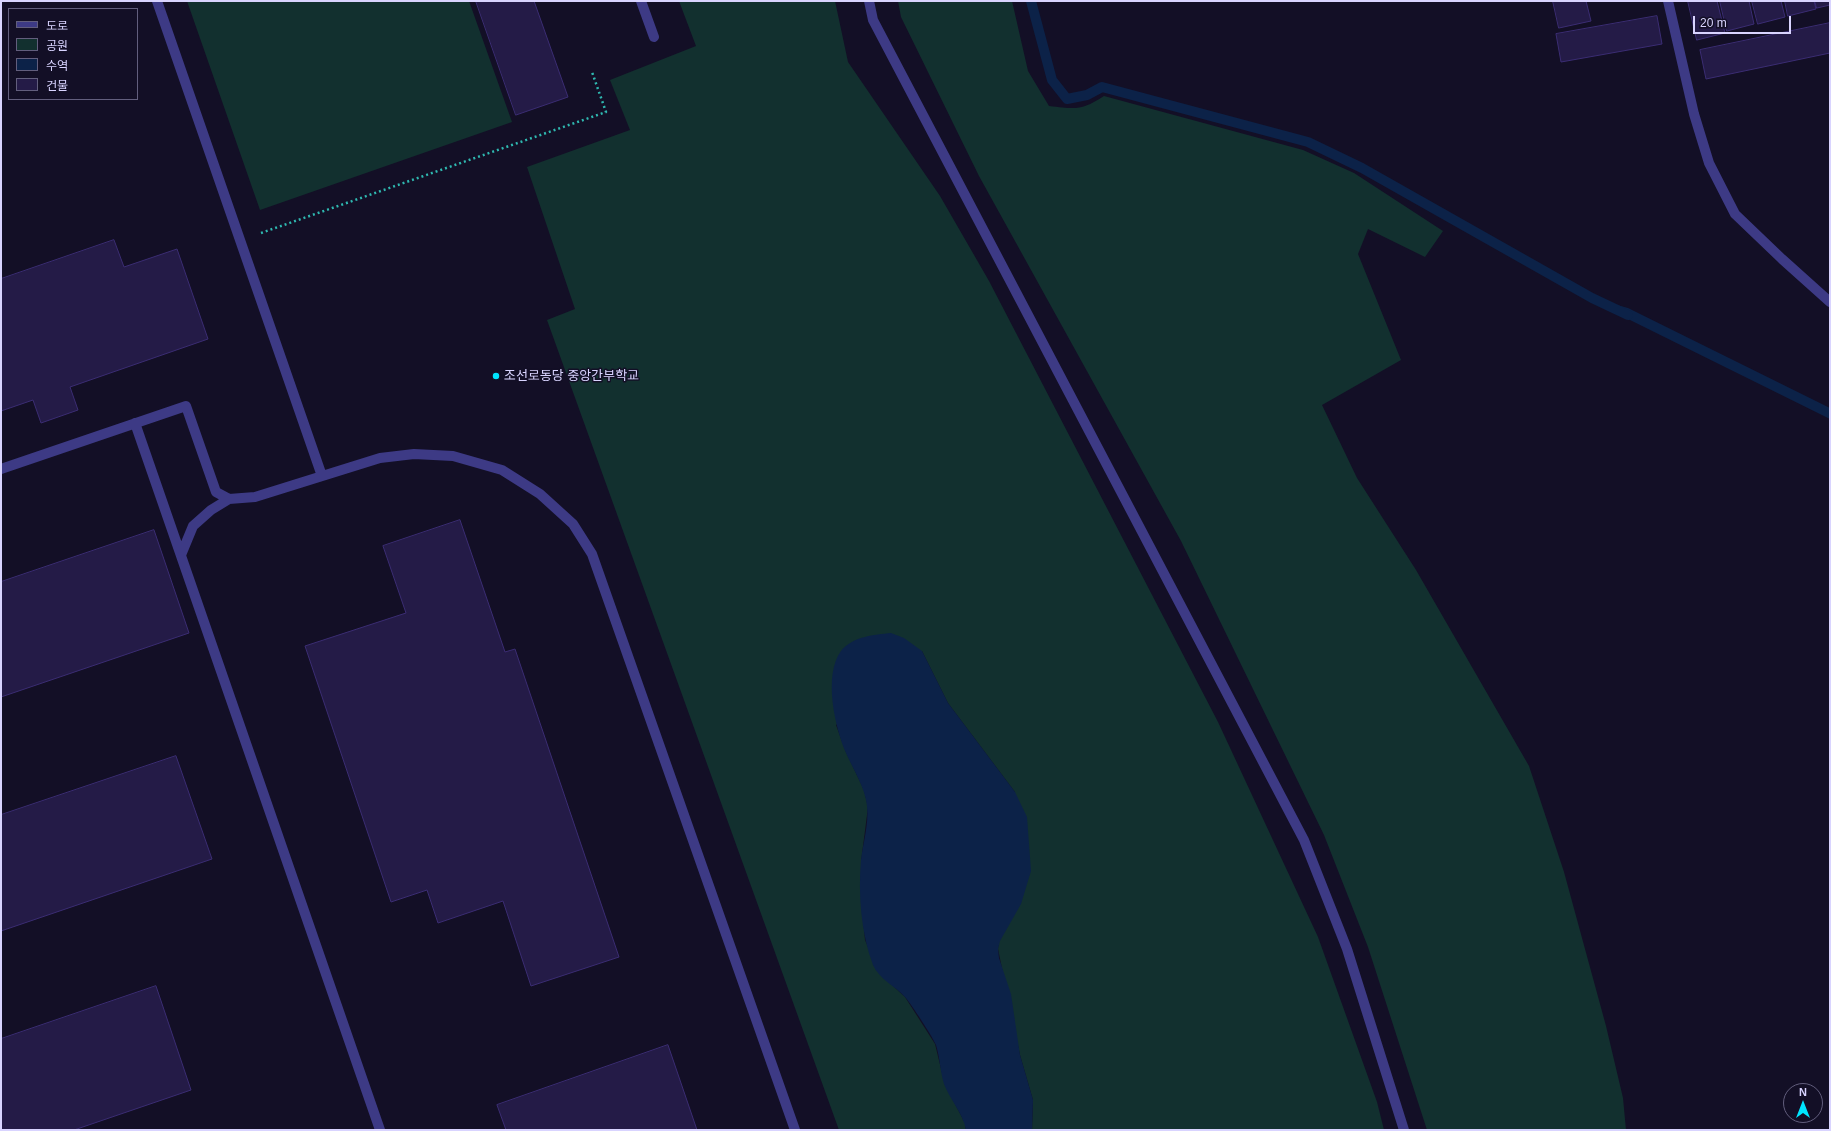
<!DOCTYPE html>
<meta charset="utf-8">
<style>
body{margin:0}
#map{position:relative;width:1831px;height:1131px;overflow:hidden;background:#130f26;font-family:Arial,"Noto Sans KR",sans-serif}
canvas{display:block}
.frame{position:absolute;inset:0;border:2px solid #d9d4ff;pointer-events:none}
.legend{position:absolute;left:8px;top:8px;width:130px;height:92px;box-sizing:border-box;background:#130f26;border:1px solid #625e7d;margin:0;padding:5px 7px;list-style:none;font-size:12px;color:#d9d4ff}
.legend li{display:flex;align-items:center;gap:8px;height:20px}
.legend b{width:20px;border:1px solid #625e7d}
.north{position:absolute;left:1783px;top:1083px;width:40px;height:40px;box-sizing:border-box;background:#130f26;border:1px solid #625e7d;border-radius:50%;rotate:0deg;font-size:11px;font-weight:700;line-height:16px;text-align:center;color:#d9d4ff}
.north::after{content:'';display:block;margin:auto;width:14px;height:18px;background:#00e5ff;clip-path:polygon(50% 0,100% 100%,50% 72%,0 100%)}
.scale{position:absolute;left:1693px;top:16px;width:98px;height:18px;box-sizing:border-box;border:2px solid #d9d4ff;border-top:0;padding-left:5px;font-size:12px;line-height:14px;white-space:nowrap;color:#d9d4ff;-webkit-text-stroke:3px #130f26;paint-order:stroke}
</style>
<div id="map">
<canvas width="1831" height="1131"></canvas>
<div class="frame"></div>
<ul class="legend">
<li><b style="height:5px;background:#3d3a85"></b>도로</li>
<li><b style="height:11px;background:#12302f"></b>공원</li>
<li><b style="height:11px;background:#0c2248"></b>수역</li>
<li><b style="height:11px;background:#241b47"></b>건물</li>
</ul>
<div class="north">N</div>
<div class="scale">20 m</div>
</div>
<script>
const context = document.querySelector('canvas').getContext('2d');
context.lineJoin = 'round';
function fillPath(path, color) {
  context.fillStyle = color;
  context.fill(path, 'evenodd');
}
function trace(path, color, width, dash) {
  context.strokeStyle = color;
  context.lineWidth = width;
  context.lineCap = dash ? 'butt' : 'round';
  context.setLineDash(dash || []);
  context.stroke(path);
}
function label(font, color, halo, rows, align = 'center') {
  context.font = font + ' Arial,"Noto Sans KR",sans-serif';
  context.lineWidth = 3;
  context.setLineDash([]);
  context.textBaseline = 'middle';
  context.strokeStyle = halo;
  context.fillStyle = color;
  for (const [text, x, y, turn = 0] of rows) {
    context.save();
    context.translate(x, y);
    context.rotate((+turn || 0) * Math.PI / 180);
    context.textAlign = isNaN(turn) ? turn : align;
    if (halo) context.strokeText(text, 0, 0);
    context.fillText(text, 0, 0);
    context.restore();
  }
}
fillPath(new Path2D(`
 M187 1H469L512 122 260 210Z
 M679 1H835L848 62 940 196 989 281 1218 722 1318 937 1377 1102 1384 1130H1032L1033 1100 1020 1055 998 949 1015 792 948 703 922 651 836 725 846 752 864 790 868 807 861 862V896L865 940 880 974 905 997 935 1044 945 1085 965 1123 966 1130H839L547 320 575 309 527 167 630 130 610 80 696 46Z
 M898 1H1012L1028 71 1049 106C1076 109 1081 111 1104 96L1303 150 1354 173 1443 231 1425 257 1368 229 1358 254 1401 360 1322 405 1357 478 1416 570 1529 766 1564 872 1606 1026 1623 1098 1626 1130H1427L1368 947 1324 835 1181 541 979 176 901 17Z`), '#12302f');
fillPath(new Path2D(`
 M1617 305 1628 308 1830 408V419L1628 319 1614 312Z
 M891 633 904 638 922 651 948 703 1015 792 1027 817 1031 871 1021 904 1000 941 998 949 999 958 1011 994 1020 1055 1033 1100 1032 1130H966C963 1113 950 1100 944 1084 940 1071 940 1058 936 1045 933 1037 911 1004 905 997 895 986 879 979 873 965 861 933 858 894 861 860 863 843 869 824 867 806 865 787 854 771 846 753 835 728 823 675 841 651 853 636 874 635 891 633Z`), '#0c2248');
trace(new Path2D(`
 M1031 1 1052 80 1067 99 1087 95 1102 87 1308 142 1362 168 1592 298 1628 315`), '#0c2248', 10);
const building = new Path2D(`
 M476 1H534L568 97 516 115Z
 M1553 1H1586L1591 21 1559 28Z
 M1688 1H1717L1725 33 1697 40Z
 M1720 1H1749L1754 24 1727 31Z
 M1752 1H1781L1785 17 1758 24Z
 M1785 1H1814L1816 9 1788 16Z
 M1815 1H1830V5L1817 8Z
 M1657 16 1662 44 1561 62 1556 34Z
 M1830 23V53L1706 79 1700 50Z
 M114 240 124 267 177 249 208 339 70 387 78 410 41 423 33 400 1 411V279Z
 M460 520 505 652 515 649 619 957 531 986 503 901 438 923 427 890 391 902 305 646 406 613 383 546Z
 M154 530 189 633 1 697V582Z
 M176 756 212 859 1 931V815Z
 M156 986 191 1090 74 1130H1V1039Z
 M668 1045 697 1130H506L497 1105Z`);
fillPath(building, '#241b47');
trace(building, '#3b2d73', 1);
trace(new Path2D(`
 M261 233 606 112 592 72`), '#2fb8b0', 2.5, [2, 3]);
trace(new Path2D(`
 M157 1 322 476
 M641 1 654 37
 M869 1 873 20 1304 840 1347 949 1404 1130
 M1668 1 1694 114 1709 163 1735 214 1782 259 1830 302
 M135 423 380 1130
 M1 469 186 406 216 492 229 499 255 497 380 458 414 454 453 456 502 470 540 494 573 524 592 554 795 1130
 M181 555 193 526 211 510 229 499`), '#3d3a85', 10);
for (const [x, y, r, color] of [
 [496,376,4,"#00e5ff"]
]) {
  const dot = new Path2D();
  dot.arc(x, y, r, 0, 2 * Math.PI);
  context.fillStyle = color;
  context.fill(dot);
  trace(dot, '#130f26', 1.5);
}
label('13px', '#d9d4ff', '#130f26', [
 ["조선로동당 중앙간부학교",504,376]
], 'left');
</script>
